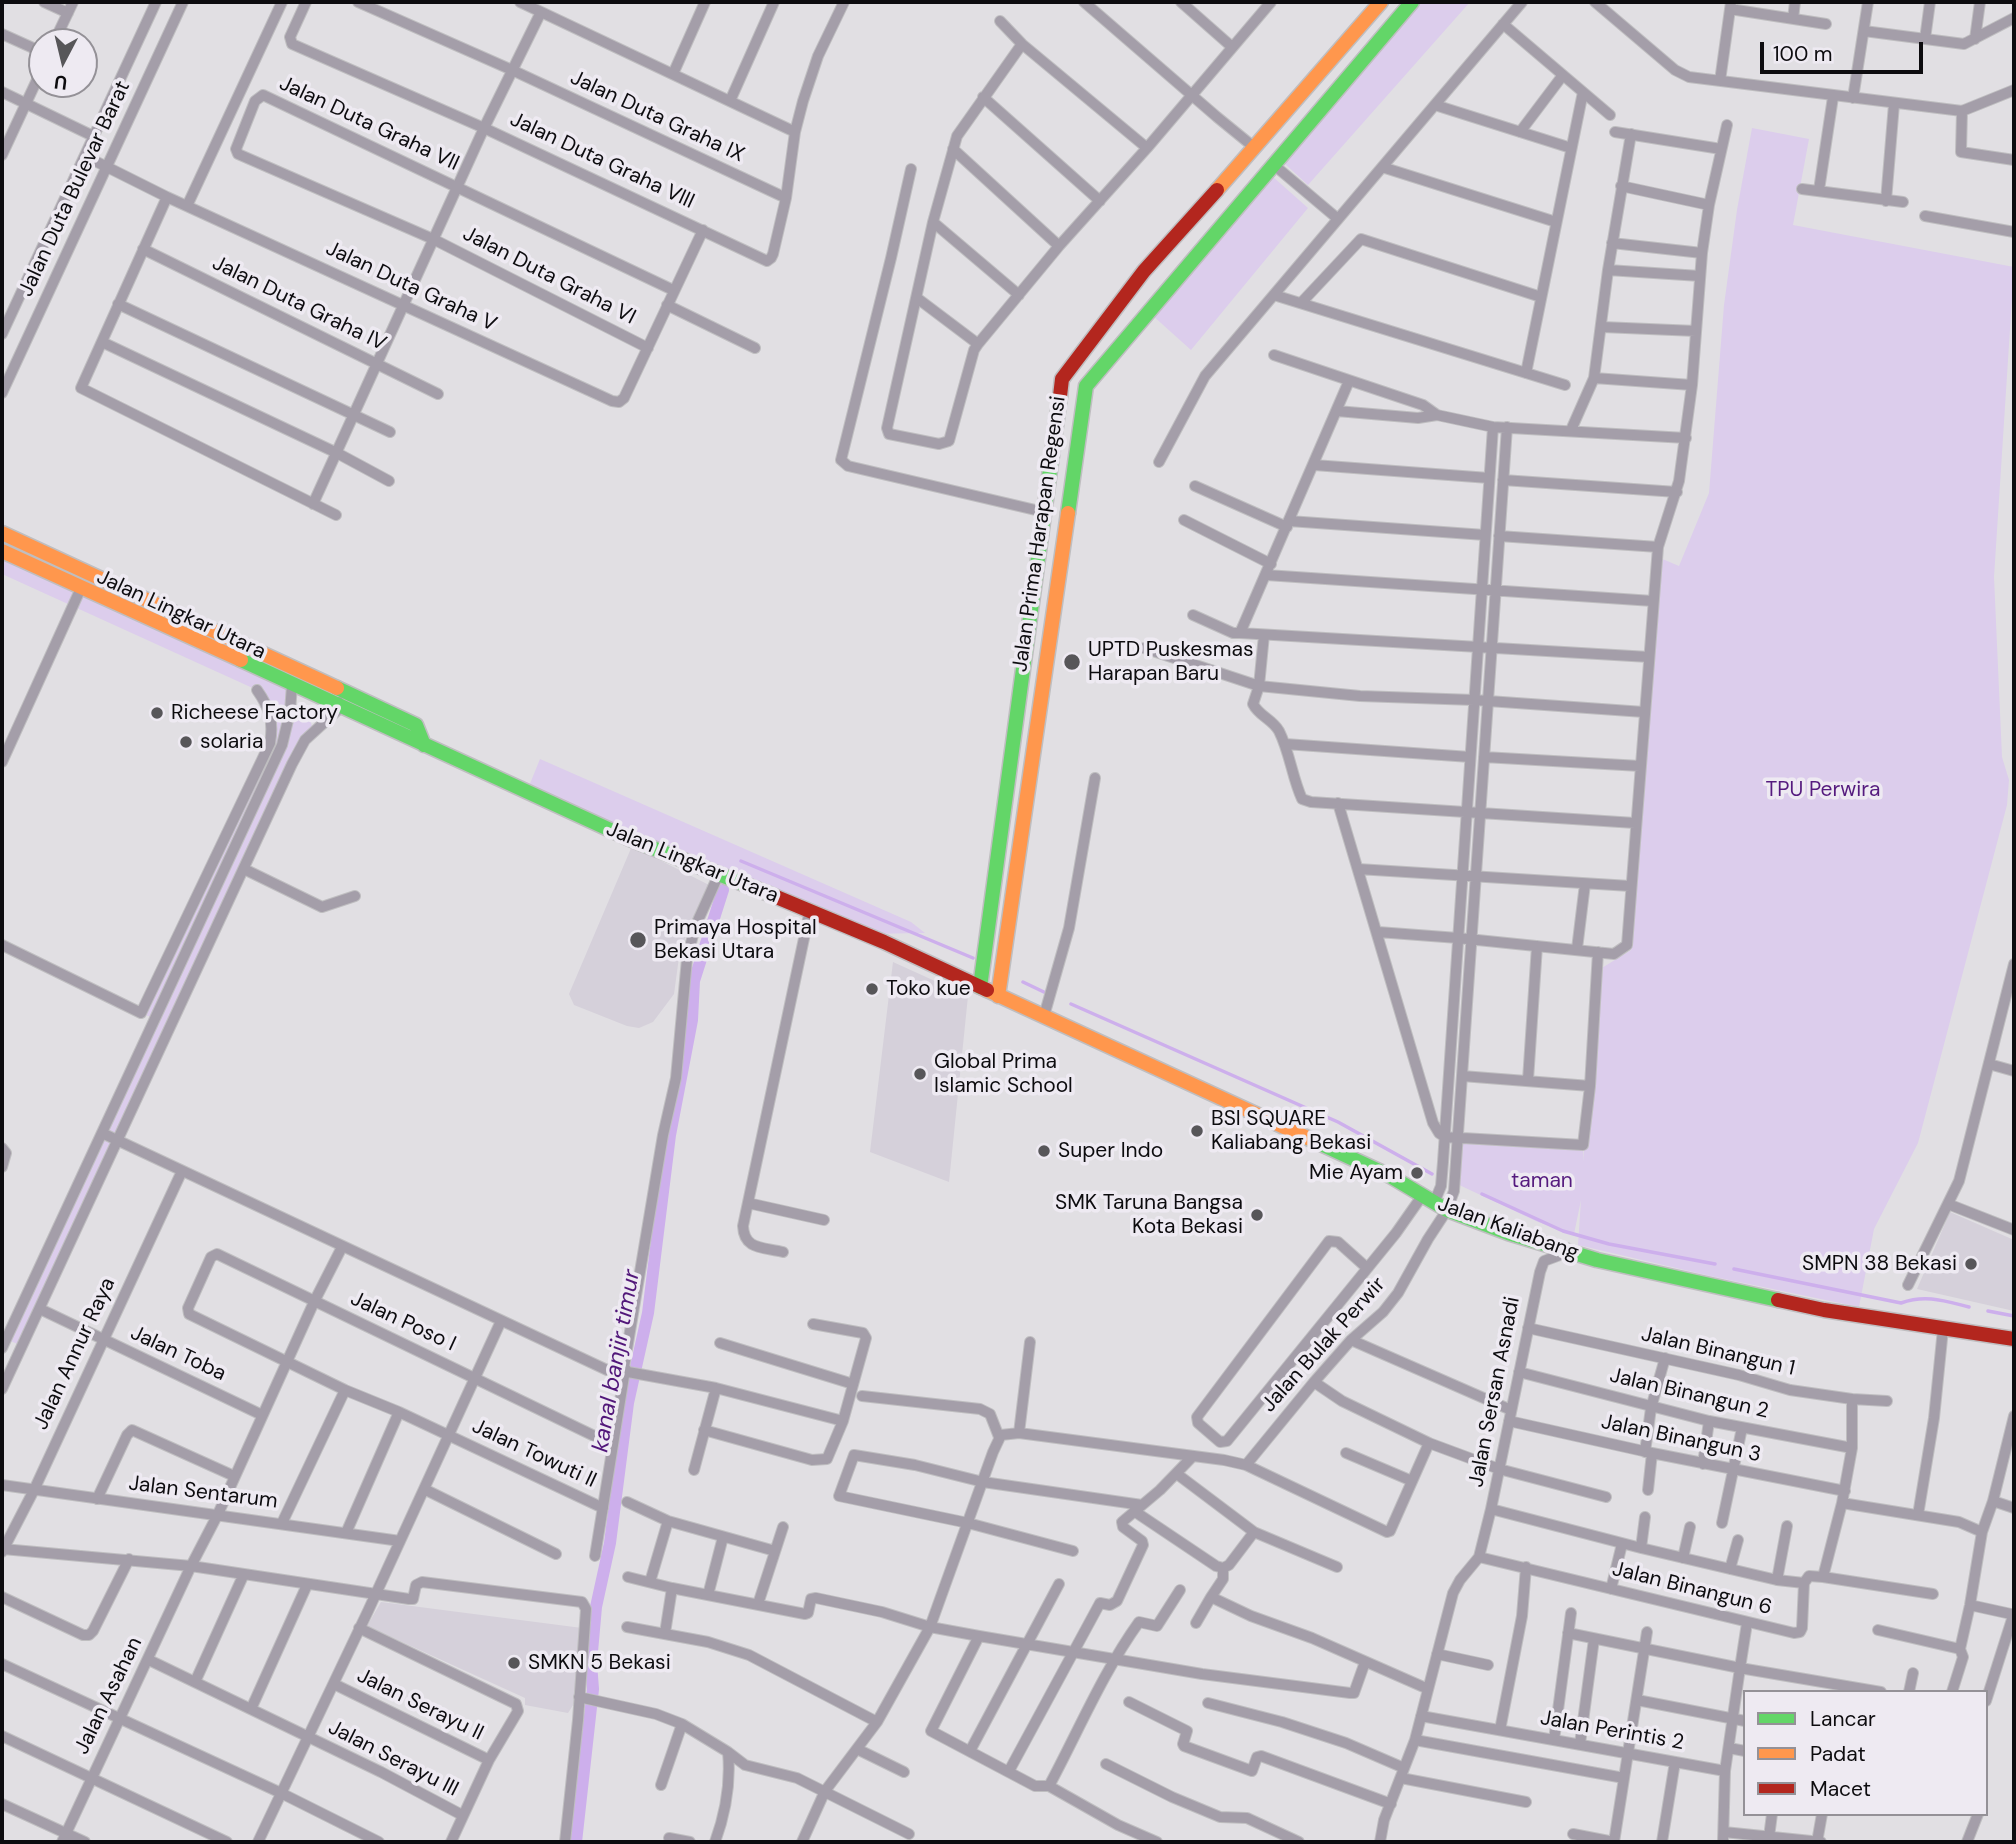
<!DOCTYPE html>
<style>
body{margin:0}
#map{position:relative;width:2016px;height:1844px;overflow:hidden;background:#e1dfe3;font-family:"DM Sans",sans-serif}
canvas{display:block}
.frame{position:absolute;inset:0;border:4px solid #0d0c0f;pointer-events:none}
.legend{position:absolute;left:1743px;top:1690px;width:245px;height:126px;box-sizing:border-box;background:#eeeaf2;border:2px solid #949197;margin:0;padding:9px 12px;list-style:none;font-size:21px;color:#0d0c0f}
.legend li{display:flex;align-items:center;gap:14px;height:35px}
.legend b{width:35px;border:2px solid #949197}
.north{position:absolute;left:28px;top:28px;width:70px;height:70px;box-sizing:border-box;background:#eeeaf2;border:2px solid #949197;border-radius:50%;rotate:187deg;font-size:19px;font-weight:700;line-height:28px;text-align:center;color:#0d0c0f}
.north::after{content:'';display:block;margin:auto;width:24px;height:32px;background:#575659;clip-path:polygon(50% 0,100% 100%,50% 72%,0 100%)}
.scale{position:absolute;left:1760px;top:42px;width:163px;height:32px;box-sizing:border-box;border:4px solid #0d0c0f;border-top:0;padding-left:9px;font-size:21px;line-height:24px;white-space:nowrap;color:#0d0c0f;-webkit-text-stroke:5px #eeeaf2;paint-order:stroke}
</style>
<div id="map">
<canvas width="2016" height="1844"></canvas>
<div class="frame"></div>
<ul class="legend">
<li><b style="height:9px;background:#63d668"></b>Lancar</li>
<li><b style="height:9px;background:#ff974d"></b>Padat</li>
<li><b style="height:9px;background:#b3261e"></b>Macet</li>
</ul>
<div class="north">U</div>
<div class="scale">100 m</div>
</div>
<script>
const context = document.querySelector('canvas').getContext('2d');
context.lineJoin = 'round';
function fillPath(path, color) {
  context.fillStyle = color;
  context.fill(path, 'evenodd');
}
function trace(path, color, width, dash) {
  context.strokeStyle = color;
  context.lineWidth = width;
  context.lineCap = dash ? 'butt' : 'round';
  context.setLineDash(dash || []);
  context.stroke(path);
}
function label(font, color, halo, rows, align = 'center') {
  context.font = font + ' "DM Sans",sans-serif';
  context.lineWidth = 7;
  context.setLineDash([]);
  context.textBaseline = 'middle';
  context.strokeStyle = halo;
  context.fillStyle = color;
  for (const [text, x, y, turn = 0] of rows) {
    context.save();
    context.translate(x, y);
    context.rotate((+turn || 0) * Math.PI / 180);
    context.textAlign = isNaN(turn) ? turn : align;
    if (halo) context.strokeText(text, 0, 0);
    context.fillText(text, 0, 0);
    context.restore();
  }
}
fillPath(new Path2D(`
 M632 846 711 886 690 924 679 957 674 994 653 1022 639 1028 627 1026 574 1005 569 994Z
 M893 962 968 996 949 1182 870 1152Z
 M1950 1212 2014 1240V1311L1917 1289Z
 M381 1602 582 1628 577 1699 568 1713 525 1705V1698L367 1626Z`), '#d5d0da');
fillPath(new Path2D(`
 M1421 2H1470L1308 185 1284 163Z
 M1752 128 1809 139 1793 225 2014 267 1994 577 2002 757 2009 780 2007 805 1918 1143 1874 1229 1859 1307 1710 1276 1578 1245 1581 1200 1574 1234 1538 1222 1455 1183 1457 1138 1583 1145V1162L1597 971 1631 950 1653 555 1679 566 1709 493 1724 305 1737 210Z
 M1272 176 1308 208 1191 350 1152 315Z
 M2 533 292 685 289 718 298 715 309 717 314 732 305 740 22 1346 6 1339 153 1018 141 1013 273 730 257 690 2 574Z
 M540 759 911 922 925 933 865 934 527 791Z`), '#dccdec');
trace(new Path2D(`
 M741 861 973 958
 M1023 982 1046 993
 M1071 1004 1338 1122 1432 1174
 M1482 1194 1563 1231 1609 1244 1715 1264
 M1734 1269 1901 1303C1926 1294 1945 1301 1969 1307
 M1988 1311 2014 1316`), '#cdafec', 3.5);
trace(new Path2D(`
 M576 1842 593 1689 591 1663 596 1607 610 1543 628 1403 648 1313 670 1135 692 1020 694 981 723 890`), '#cdafec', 12);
const street = new Path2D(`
 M44 2 68 13
 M306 2 290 37 292 44 484 128 767 261 771 258 773 254 786 198 795 132 803 101 818 56 844 2
 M358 2 512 70 786 198
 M520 2 795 132
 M1084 2 1217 117 1255 148
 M1181 2 1232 47
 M1595 2 1675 70 1689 77 1962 111 2014 90
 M1730 9 1826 24
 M1793 19 1795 2
 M1000 21 1022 44 1147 148
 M1503 24 1610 115
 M1864 31 1964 44 2014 18
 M2 34 42 52
 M1925 39 1930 2
 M1975 39 1980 2
 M54 42 73 2
 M1022 44 957 136 933 222 887 428 889 434 939 444 949 441 974 350 978 344 1059 246 1147 148 1271 2
 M673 74 705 2
 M1720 81 1731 2
 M2 92 93 136
 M983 97 1100 201
 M1853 98 1868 2
 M730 101 774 2
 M1435 105 1571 148
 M1962 111 1961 152 2014 160
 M1520 132 1563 75
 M1615 132 1721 149
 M953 149 1059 246
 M2 155 42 69
 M85 156 167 197 612 401 619 402 624 398 703 230
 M1274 165 1338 219
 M1382 167 1556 222
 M911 169 891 258 841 460 848 466 1044 512
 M1621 186 1709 205
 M1802 189 1903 202
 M1819 190 1833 97
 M167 197 81 388 336 515
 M1886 201 1894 104
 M187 206 282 2
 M1925 216 2014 232
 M933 222 1019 295
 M1612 243 1702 253
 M143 249 438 394
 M1608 270 1700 276
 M1274 295 1565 385
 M917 298 978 344
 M1301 303 1361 239 1541 297
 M118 304 390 432
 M667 305 755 348
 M1602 327 1696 331
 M2 334 156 2
 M102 342 337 453 389 481
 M648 348 433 239 238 154 236 149 255 101 263 95 673 290
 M1274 355 1423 405 1437 415
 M1526 373 1583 92
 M1594 378 1692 385
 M1349 381 1240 633 1649 657
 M2 393 183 2
 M1337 411 1418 418 1437 415 1493 427 1686 438
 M1571 430 1594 378 1608 270 1631 134
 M1159 462 1205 376 1522 2
 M1314 465 1489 478
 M1503 480 1677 492
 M1195 486 1287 527
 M313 504 484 128 541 12
 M1184 520 1271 564
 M1289 521 1485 535
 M1499 536 1658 547
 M1266 575 1653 601
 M1193 615 1233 633H1240
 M1264 635 1259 686 1253 704C1259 716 1272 719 1279 731 1290 753 1292 777 1302 799L1311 802 1635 823
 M1144 648 1259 686 1360 696 1474 700 1644 712
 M1285 744 1470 757
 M1484 757 1640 766
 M2 762 81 588
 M1338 803 1433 1123 1439 1133 1445 1137 1583 1145 1590 1086 1598 952
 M244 869 322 907 355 896
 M1358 869 1630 886
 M1378 932 1458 938 1614 954 1627 945 1658 547 1679 481 1692 385 1702 253 1709 205 1727 125
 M2 945 141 1013 270 743C274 721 269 707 257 690
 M1577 949 1585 884
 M1044 1016 1069 928 1095 778
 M1989 1064 2014 1071
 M1462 1076 1590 1086
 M1528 1080 1537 946
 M102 1133 607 1370
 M2 1148 6 1153 2 1167
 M748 1203 824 1220
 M1434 1203 1441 1186 1443 1162 1493 427
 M1948 1204 2014 1230
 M783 1252C763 1247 744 1250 743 1226L810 910
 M1367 1268 1338 1242 1329 1241 1197 1417 1198 1423 1220 1442 1227 1441 1396 1233 1422 1196
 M1908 1285 1959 1181 2014 964
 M40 1309 262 1415
 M1528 1328 1739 1375 1790 1390 1852 1399V1448L1842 1503
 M1351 1340 1511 1410
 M720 1343 853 1384
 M2 1348 282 745 290 712 292 685 296 684
 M1519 1372 1709 1421 1852 1448
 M716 1388 843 1421
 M2 1389 292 764 305 740 340 708 339 702
 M862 1396 980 1409 990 1414 999 1437
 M1852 1399 1887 1401
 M1509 1421 1652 1453 1845 1491
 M704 1430 812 1460 827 1459 843 1421 866 1338 863 1333 813 1324
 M1019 1433 1030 1342
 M1429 1443 1499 1469 1606 1497
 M613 1445 625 1370
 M1645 1452 1651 1408 1665 1358
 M1346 1453 1412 1481
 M1703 1464 1709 1421
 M1246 1465 1314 1382 1351 1340 1383 1312 1398 1293 1428 1239 1447 1210 1454 1191 1507 427
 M694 1470 716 1388 628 1372 624 1367 663 1135 676 1078 687 959 695 927 718 876
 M2 1485 400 1541
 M424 1489 556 1554
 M1648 1490 1652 1453
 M97 1499 127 1435 132 1430 234 1476
 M1993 1501 2014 1508
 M627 1502 668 1521 775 1551
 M1491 1509 1641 1548 1777 1580 1804 1583 1809 1576 1823 1577 1933 1594
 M1134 1511 1216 1566 1223 1568 1229 1565 1254 1532 1177 1474
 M1918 1515 1934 1418 1943 1329
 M282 1523 345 1390
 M1722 1523 1742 1428
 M1254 1532 1337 1567
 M346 1533 399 1412
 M1641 1548 1645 1517
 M3 1549 191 1566 409 1599H413L416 1585 422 1582 582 1602 586 1609 578 1720 565 1842
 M1073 1551 968 1523 839 1496 854 1455 915 1465 983 1482 1142 1505
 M2 1552 34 1490 182 1171
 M595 1556 613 1445 217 1254 211 1257 188 1308 189 1314 345 1390 399 1412 603 1508
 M1479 1557 1794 1633 1800 1632 1802 1628 1804 1583
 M1683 1558 1690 1527
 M1730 1569 1738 1540
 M628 1577 672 1588 665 1633
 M1823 1577 1842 1503 1959 1522 1982 1532
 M1777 1580 1787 1526
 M650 1582 668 1521
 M672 1588 805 1614 808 1613 811 1599 816 1598 882 1612 930 1627 979 1636 1202 1674 1350 1693H1354L1365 1662
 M1611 1589 1622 1544
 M708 1595 723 1537
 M2 1597 83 1635H89L93 1631 129 1559
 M1211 1597 1223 1579V1568
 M758 1604 783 1527
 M1970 1605 2011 1614 2013 1616 1986 1701
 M1196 1623 1211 1597 1251 1616 1312 1638 1428 1689
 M1747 1623 1740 1668 1881 1692
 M627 1627 708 1642 749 1655 877 1722
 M359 1628 516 1704 518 1711 489 1760 451 1842
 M1878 1630 1960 1649
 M1568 1633 1740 1668 1725 1771
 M979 1636 931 1731 1035 1786H1049L1118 1825 1157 1842
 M1437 1654 1488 1665
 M149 1660 381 1772 462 1815
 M2 1664 281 1793 379 1842
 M195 1682 243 1576
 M334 1684 489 1760
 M1909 1692 1913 1673
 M1952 1692 1963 1657 1960 1649 1970 1605 1982 1532 1993 1501 2014 1416
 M579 1697 656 1714 682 1724 728 1752 745 1765 797 1778 909 1834
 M1637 1700 1745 1721
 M1129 1702 1187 1731 1183 1744 1184 1746 1252 1771 1257 1757 1261 1756 1391 1804
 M1208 1703 1282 1722 1346 1743 1404 1768
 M251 1709 307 1585
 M1421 1716 1725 1771 1723 1842
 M1500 1730 1522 1616 1526 1567
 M2 1736 227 1842
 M1415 1740 1624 1778
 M1554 1740 1571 1613
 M1580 1744 1594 1639
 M1729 1748 1745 1751
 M857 1749 904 1772
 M970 1751 1059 1584
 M1106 1764 1172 1797 1220 1817 1247 1818 1299 1842
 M1009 1771 1100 1603 1110 1605 1117 1601 1143 1545 1142 1541 1123 1527 1122 1522 1160 1490 1192 1457
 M1401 1778 1526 1802
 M661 1785 682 1724
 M1049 1786C1078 1732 1103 1672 1139 1622L1157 1626 1180 1590
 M2 1804 85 1842
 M1724 1832 1821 1842
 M1573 1834 1614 1842
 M1769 1837 1772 1814
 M669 1838 690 1842
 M62 1842 191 1566 218 1514 314 1302 342 1247
 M258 1842 368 1611 501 1321
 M715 1842C726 1812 731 1784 728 1752
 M802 1842 825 1791 877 1722 930 1627 993 1452 1001 1435 1019 1433 1224 1460 1246 1465 1387 1532 1390 1531 1429 1443 1342 1401 1314 1382
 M1380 1842 1384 1820 1415 1740 1453 1593 1460 1580 1479 1557 1491 1509 1540 1272 1544 1261 1568 1252
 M1614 1842 1647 1632
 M1662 1842 1675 1762
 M1817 1842 1822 1814
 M1967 1842 1978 1814`);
const fast = new Path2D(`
 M1068 513 1086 386 1412 2
 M241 660 630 839 774 896
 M337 688 416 725 424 745
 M980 987 1060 396
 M1310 1139 1390 1176 1447 1210 1508 1233 1597 1260 1778 1300`);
const slow = new Path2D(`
 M1217 190 1381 2
 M2 533 337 688
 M2 551 241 660
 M987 990 1310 1139
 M998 996 1068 513`);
const jam = new Path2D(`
 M1060 396 1062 379 1144 271 1217 190
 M774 896 884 942 987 990
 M1778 1300 1824 1310 2014 1339`);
trace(street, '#bfbec0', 12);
trace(fast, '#bfbec0', 17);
trace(slow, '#bfbec0', 17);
trace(jam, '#bfbec0', 17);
trace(street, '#a49ea9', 10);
trace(fast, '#63d668', 14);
trace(slow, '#ff974d', 14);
trace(jam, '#b3261e', 14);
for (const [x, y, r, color] of [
 [1072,662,9,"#575659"],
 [157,713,7,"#575659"],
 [186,742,7,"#575659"],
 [638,940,9,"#575659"],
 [872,989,7,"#575659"],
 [920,1074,7,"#575659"],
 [1197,1131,7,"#575659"],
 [1044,1151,7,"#575659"],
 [1417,1173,7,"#575659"],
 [1257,1215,7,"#575659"],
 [1971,1264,7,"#575659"],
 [514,1663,7,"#575659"]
]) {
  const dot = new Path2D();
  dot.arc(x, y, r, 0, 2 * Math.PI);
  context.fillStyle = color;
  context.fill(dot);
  trace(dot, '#eeeaf2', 2.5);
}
label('21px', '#0d0c0f', '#eeeaf2', [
 ["Jalan Duta Graha IX",657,117,25],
 ["Jalan Duta Graha VII",369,124,25],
 ["Jalan Duta Graha VIII",602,161,25],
 ["Jalan Duta Bulevar Barat",75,189,-65],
 ["Jalan Duta Graha VI",549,276,27],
 ["Jalan Duta Graha V",411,287,25],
 ["Jalan Duta Graha IV",299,304,26],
 ["Jalan Prima Harapan Regensi",1040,534,-82],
 ["Jalan Lingkar Utara",181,615,25],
 ["Jalan Lingkar Utara",692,863,22],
 ["Jalan Kaliabang",1508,1229,20],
 ["Jalan Poso I",403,1322,25],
 ["Jalan Bulak Perwir",1324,1345,-48],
 ["Jalan Binangun 1",1718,1352,13],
 ["Jalan Annur Raya",75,1354,-65],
 ["Jalan Toba",178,1354,25],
 ["Jalan Sersan Asnadi",1495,1392,-79],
 ["Jalan Binangun 2",1689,1394,13],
 ["Jalan Binangun 3",1681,1439,12],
 ["Jalan Towuti II",534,1454,25],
 ["Jalan Sentarum",203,1493,7],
 ["Jalan Binangun 6",1692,1589,14],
 ["Jalan Asahan",109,1696,-64],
 ["Jalan Serayu II",420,1705,26],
 ["Jalan Perintis 2",1612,1731,10],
 ["Jalan Serayu III",393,1759,27]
]);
label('21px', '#0d0c0f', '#eeeaf2', [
 ["UPTD Puskesmas",1088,650],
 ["Harapan Baru",1088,674],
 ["Richeese Factory",171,713],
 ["solaria",200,742],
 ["Primaya Hospital",654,928],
 ["Bekasi Utara",654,952],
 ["Toko kue",886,989],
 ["Global Prima",934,1062],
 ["Islamic School",934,1086],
 ["BSI SQUARE",1211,1119],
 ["Kaliabang Bekasi",1211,1143],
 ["Super Indo",1058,1151],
 ["Mie Ayam",1403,1173,"right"],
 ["SMK Taruna Bangsa",1243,1203,"right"],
 ["Kota Bekasi",1243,1227,"right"],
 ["SMPN 38 Bekasi",1957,1264,"right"],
 ["SMKN 5 Bekasi",528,1663]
], 'left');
label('21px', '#551b7e', '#eeeaf2', [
 ["TPU Perwira",1823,790],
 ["taman",1542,1181]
]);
label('italic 23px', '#52177a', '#eeeaf2', [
 ["kanal banjir timur",617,1361,-80]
]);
</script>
